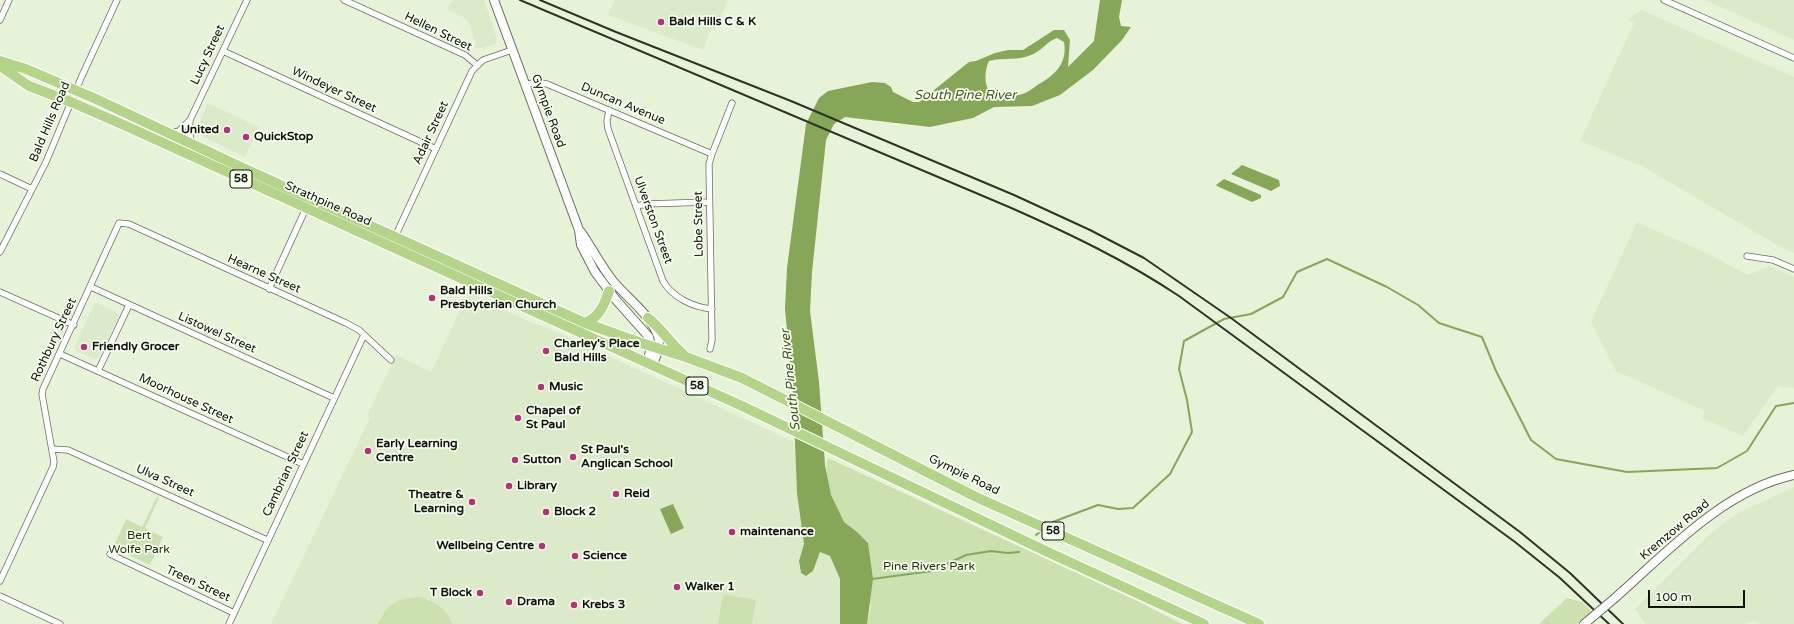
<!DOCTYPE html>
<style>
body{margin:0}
#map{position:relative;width:1794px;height:624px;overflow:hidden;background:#e7f3d9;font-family:"Varela Round",sans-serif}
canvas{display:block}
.scale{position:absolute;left:1648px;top:590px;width:97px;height:18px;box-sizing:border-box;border:2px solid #0f130a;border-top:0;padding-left:5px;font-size:12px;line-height:14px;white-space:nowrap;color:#0f130a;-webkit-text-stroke:3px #f7feef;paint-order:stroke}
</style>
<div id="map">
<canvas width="1794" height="624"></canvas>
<div class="scale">100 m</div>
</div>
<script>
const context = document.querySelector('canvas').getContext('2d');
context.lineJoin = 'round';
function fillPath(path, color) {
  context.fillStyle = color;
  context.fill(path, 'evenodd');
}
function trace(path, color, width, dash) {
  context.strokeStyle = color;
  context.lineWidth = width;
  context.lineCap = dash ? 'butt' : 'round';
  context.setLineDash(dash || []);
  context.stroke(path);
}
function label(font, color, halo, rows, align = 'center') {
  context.font = font + ' "Varela Round",sans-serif';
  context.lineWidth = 3.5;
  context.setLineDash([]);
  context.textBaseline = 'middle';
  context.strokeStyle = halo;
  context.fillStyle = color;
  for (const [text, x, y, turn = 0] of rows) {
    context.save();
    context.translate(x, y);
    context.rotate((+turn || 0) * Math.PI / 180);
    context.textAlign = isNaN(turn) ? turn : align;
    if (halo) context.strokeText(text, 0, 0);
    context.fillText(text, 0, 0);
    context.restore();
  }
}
fillPath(new Path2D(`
 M452 0H484L497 39 496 43 483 48H474L476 43 467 19 447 9Z
 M615 0H728L715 30 711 29 703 50 608 15Z
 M1705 0H1794V40Z
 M1641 10 1794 77V253L1777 245 1642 166 1580 141 1634 23 1627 20Z
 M208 103 259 127 245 157 198 134 197 128Z
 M1637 222 1710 255 1748 275 1769 266 1794 277V388L1778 386 1743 436 1702 418 1705 411 1616 371 1591 322Z
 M469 292 483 300 481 304 494 310 496 306 535 324 544 326 794 442 797 493 804 544 799 567 801 573 806 576 813 571 820 552 830 556 840 579V624H271L370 418 367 416 396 355 431 372Z
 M97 303 117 312 119 316 99 357 94 359 76 351 75 346 94 305Z
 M1794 487V624H1760L1754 621 1745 624H1646L1635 609 1712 532 1738 513Z`), '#dbeac9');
fillPath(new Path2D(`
 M828 458 1137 601 1182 624H867L871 606 857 532C853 529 848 526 844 523 833 511 823 473 828 458Z
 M157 497 159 498 145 528 163 537 150 565 113 548 126 519 142 527Z
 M723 594 756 600 752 624H718Z
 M419 597C434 601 447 608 452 624H378C387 604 397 598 419 597Z
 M1567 598 1582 602 1592 612 1577 624H1539Z`), '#cbe1b0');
fillPath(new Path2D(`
 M1100 0H1122L1119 17 1121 26 1131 27 1122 40 1093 70 1060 95 1032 106 994 107 973 118 930 127 845 117 834 124 826 140 812 272 810 311 819 382 825 465 831 495 844 522 857 532 868 543 873 579 867 624H840V579L830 556 820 552 813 571 806 576 801 573 799 561 804 544 797 493 793 395 785 309 787 268 806 124 819 98 828 91 872 82 885 83 891 87 893 92 913 102H919L969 62 976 61 995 53 1008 50H1023L1054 30H1064L1070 40 1068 67 1094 41ZM1057 38 1064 42C1068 65 1053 76 1036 86 1032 89 1027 93 1022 94 1011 98 999 93 988 89 984 81 985 69 989 61 1003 57 1018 61 1031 55 1042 51 1047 41 1057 38Z
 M1242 165 1279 180 1280 186 1271 191 1231 174Z
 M1224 179 1261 195V198L1252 202 1217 186 1216 185Z
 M673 504 684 528 671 534 660 509Z`), '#86a757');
trace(new Path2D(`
 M1050 523 1098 505 1118 509 1133 508 1170 474 1192 432 1187 400 1179 369 1184 341 1224 319 1251 314 1283 297 1297 272 1327 259 1387 287 1418 305 1439 323 1482 337 1496 371 1531 440 1556 459 1627 472 1717 468 1747 451 1776 406 1794 403
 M1036 535 1040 532
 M872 579 932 571 966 555 991 551 1008 553 1019 552`), '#86a757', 2);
const street = new Path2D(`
 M344 0 465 55 477 65
 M1664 0 1794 58
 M0 20 9 0
 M223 51 436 149
 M525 85 536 82 547 84 712 154
 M609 110 607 121 608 129 663 281C673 298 693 307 712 309
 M171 133 179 131 190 120
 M192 144 189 132 190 120 247 0
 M0 174 32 189
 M636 206 647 204 709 202
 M394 239 472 71 483 60 512 50
 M0 252 46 162 81 78 117 0
 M1747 256 1773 260 1794 269
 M91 287 334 398
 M269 289 307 206
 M0 292 74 325
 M710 349 712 340 709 164 712 154 732 103
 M60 354 303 464
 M98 371 129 305
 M52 449 68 450 267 540
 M110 554 234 613
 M0 581 53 467 54 462 42 394 43 389 119 223 129 224 346 323 359 330 391 360
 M0 596 60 624
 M229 624 364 335`);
const secondary = new Path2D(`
 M494 0 579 230 581 245 595 272 616 300 649 337 651 347 647 364
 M581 232C592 248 601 266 613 281 628 299 650 314 658 336 661 346 656 357 652 366
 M1615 598C1667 552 1724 490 1794 475
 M1584 624 1596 614`);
const highway = new Path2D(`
 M0 61 26 69 96 99 243 168 585 323 641 343 686 357 742 378 976 497 1259 624
 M0 66 29 86 71 102 126 126 742 406 1052 554 1204 624
 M648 318C661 328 670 343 683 354
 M585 323C599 317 604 306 609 291`);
trace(street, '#656f59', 7);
trace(secondary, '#656f59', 10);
trace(highway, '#fff', 12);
trace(street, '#fff', 5.5);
trace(secondary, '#fff', 8);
trace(highway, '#b4d48a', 10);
trace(new Path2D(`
 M520 0 1009 207C1068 233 1125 260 1179 296L1515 542 1560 578 1609 624
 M540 0 616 32 791 101 1014 195 1090 230 1144 258 1231 318 1520 532 1570 573 1623 624`), '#2e3328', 2);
const secondaryBridge = new Path2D(`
 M1596 614 1615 598`);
trace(secondaryBridge, '#656f59', 10, []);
trace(secondaryBridge, '#fff', 8);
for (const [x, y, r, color] of [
 [661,22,4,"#b53178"],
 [227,130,4,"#b53178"],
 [246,137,4,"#b53178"],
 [432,298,4,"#b53178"],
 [84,347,4,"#b53178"],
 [546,351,4,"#b53178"],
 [541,387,4,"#b53178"],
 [518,418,4,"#b53178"],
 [368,451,4,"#b53178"],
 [573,457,4,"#b53178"],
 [515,460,4,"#b53178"],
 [509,486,4,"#b53178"],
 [616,494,4,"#b53178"],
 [472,502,4,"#b53178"],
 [546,512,4,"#b53178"],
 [732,532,4,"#b53178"],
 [542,546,4,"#b53178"],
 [575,556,4,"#b53178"],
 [677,587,4,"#b53178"],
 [480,593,4,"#b53178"],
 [509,602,4,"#b53178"],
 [574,605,4,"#b53178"]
]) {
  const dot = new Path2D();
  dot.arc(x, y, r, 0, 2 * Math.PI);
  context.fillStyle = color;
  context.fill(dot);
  trace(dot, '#f7feef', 1.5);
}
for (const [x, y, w] of [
 [241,179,22],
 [697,386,22],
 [1053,531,22]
]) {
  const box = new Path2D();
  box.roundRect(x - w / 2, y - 9, w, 18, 3);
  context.fillStyle = '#f7feef';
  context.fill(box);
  trace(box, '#0f130a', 1);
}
label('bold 11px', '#0f130a', null, [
 ["58",241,179],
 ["58",697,386],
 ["58",1053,531]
]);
label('bold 12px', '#0f130a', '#f7feef', [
 ["Bald Hills C & K",669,22],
 ["United",219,130,"right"],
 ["QuickStop",254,137],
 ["Bald Hills",440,291],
 ["Presbyterian Church",440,305],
 ["Charley's Place",554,344],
 ["Bald Hills",554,358],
 ["Friendly Grocer",92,347],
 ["Music",549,387],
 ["Chapel of",526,411],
 ["St Paul",526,425],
 ["Early Learning",376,444],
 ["Centre",376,458],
 ["St Paul's",581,450],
 ["Anglican School",581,464],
 ["Sutton",523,460],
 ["Library",517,486],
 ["Reid",624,494],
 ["Theatre &",464,495,"right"],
 ["Learning",464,509,"right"],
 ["Block 2",554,512],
 ["maintenance",740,532],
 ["Wellbeing Centre",534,546,"right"],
 ["Science",583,556],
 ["Walker 1",685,587],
 ["T Block",472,593,"right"],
 ["Drama",517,602],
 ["Krebs 3",582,605]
], 'left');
label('12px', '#0f130a', '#f7feef', [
 ["Hellen Street",438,32,26],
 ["Lucy Street",208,55,-65],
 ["Windeyer Street",334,90,25],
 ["Duncan Avenue",623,104,23],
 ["Gympie Road",548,111,70],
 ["Bald Hills Road",50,122,-67],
 ["Adair Street",431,133,-65],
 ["Strathpine Road",328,204,24],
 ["Ulverston Street",653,220,70],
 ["Lobe Street",699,224,-91],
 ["Hearne Street",264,274,24],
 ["Listowel Street",217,333,24],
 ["Rothbury Street",54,340,-65],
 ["Moorhouse Street",186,399,25],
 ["Cambrian Street",286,474,-65],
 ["Gympie Road",964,475,26],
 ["Ulva Street",165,481,24],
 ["Kremzow Road",1675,530,-40],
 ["Treen Street",198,584,25]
]);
label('12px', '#222f0d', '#f7feef', [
 ["Bert",139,536],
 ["Wolfe Park",139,550],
 ["Pine Rivers Park",929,567]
]);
label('italic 13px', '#3f541c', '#f7feef', [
 ["South Pine River",965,96],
 ["South Pine River",791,380,-96]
]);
</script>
